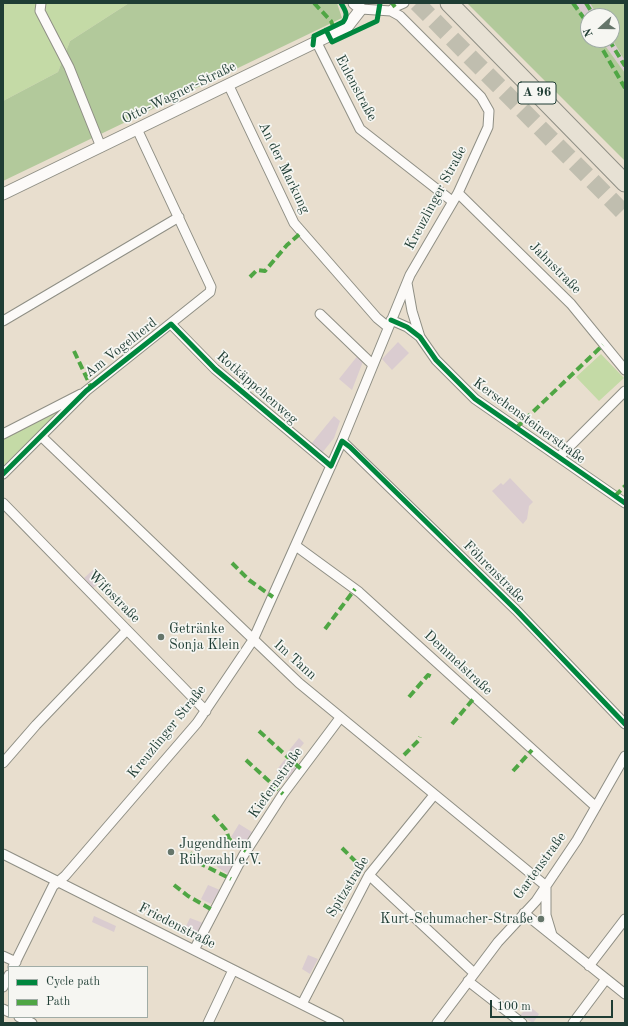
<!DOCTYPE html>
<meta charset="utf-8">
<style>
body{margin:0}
#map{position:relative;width:628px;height:1026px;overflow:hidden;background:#e8dece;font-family:"Old Standard TT",serif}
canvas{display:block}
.frame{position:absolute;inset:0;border:4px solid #1f3d34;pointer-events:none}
.legend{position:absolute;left:8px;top:966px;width:140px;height:52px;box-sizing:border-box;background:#f6f6f2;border:1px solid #a0aca6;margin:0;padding:5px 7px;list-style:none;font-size:12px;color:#1f3d34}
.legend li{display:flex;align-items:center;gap:8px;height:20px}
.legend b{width:20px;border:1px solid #a0aca6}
.north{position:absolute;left:580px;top:8px;width:40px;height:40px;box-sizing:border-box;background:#f6f6f2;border:1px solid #a0aca6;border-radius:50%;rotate:249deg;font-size:11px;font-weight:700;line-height:16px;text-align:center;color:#1f3d34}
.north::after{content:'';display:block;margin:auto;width:14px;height:18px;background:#65756a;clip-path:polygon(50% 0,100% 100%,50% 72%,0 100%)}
.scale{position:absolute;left:490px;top:1000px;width:123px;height:18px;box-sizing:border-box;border:2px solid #1f3d34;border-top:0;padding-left:5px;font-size:12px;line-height:14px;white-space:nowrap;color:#1f3d34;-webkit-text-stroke:3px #f6f6f2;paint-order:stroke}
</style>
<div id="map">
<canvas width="628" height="1026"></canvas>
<div class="frame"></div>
<ul class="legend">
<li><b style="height:5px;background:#00873e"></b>Cycle path</li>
<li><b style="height:5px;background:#4fa644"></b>Path</li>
</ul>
<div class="north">N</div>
<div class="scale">100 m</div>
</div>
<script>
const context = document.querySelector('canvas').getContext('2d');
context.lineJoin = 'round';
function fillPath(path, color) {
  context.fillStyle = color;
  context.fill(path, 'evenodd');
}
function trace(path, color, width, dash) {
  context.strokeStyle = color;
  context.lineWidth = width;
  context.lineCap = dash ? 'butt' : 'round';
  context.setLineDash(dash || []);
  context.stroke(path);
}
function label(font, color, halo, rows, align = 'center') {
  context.font = font + ' "Old Standard TT",serif';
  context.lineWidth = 3.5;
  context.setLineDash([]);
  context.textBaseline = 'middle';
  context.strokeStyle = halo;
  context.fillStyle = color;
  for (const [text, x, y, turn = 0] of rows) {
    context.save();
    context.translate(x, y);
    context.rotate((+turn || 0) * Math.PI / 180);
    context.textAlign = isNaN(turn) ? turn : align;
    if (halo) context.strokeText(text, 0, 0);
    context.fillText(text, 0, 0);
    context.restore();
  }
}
fillPath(new Path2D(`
 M575 3H625V73L601 40H612V16H588V21Z
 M398 342 409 353 392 370 382 359Z
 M359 354 364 359 352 390 339 379Z
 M334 416 340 421 334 438 322 453 311 444Z
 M510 478 533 502 529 506 527 519 523 524 492 491 501 483 503 485Z
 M94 569 103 578 93 588 84 578Z
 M299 738 304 743 292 758 286 754Z
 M285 759 296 768 287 779 276 771Z
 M239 824 252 832 244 846 231 837Z
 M224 854 236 859 228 874 217 867Z
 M208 885 220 890 211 904 201 899Z
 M94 916 116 926 114 932 92 922Z
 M190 918 203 923 194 939 183 932Z
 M308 955 318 959 310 974 302 969Z
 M529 1006 539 1014 533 1023 520 1015Z`), '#daccd0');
fillPath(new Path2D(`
 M3 3H129L70 41 58 72 3 101Z
 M601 354 624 378 599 401 576 377Z
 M63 406V408L3 466V438Z`), '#c4daa6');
fillPath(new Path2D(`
 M129 3H337L342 18 3 181V101L58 72 70 41Z
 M467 3H575L588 21V40H601L625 73V161Z
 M590 3H625V61L612 39V16H598Z`), '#b2c99b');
trace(new Path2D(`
 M417 3 625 214`), '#c0beaf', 17, [17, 8]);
const minor = new Path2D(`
 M41 3 40 11 69 67 101 147
 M391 11 395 7 404 3
 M317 43 360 129 452 201
 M229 86 294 223 377 318 388 327
 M458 193 571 304 625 370
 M407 283 412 311 420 337
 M320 314 373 365
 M391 320 407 327 420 337 436 360 475 399 625 503
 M3 321 179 217
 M171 324 215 369 331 466
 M3 434 81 394
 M42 437 299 683 546 886
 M342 441 516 610 625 724
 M559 457 625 391
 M3 474 86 391 210 292 211 287 137 129
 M3 503 206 711
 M296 546 359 592 596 807
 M3 763 36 725 127 630
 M3 854 339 1023
 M369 875 474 973
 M546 886V915L552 935
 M524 913 625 994
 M194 950 243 856 283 794 340 718
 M3 956 16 962
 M589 966 625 919
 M13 967 53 886 65 876 197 723 253 640 342 441 410 275 458 193 488 127 489 111 481 97 400 16 391 11 361 9
 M468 981 522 1023
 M3 987 9 975
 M302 1004 369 875 434 795
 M3 1009 9 1012
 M19 1017 32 1023
 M208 1023 233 970
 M437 1023 498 942 536 901 546 886 577 840 625 756
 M573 1023 606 979`);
const tertiary = new Path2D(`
 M3 194 347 27 361 9 354 3`);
const motorway = new Path2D(`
 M449 3 625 183`);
trace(minor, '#8f8f85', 11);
trace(tertiary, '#8f8f85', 13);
trace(motorway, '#8f8f85', 19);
trace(minor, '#fcfaf8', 9);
trace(tertiary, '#fcfaf8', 11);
trace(motorway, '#e7e1d4', 17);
trace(new Path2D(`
 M314 3 331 21 333 26
 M392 3 395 7
 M573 3 588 24
 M586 3 594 16
 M597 40 625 88
 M609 40 625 66
 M250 277 257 270 265 271 287 245 302 232
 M74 351 91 387
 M516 428 603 345
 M615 496 625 486
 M232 563 249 580 273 597
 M325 629 355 589
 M409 697 428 675 434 678
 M452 724 475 697
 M259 731 301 769
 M404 755 419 740 420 737
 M246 760 283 794
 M513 771 532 750
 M213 815 226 830 229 839 246 851
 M342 848 358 864
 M190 853 203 865 231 879
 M174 885 188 896 214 911`), '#4fa644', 4, [8, 4]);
trace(new Path2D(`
 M326 30 332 42 377 21 380 3
 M313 45 314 36 343 22C349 15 345 10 341 3
 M391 320 407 327 420 337 436 360 475 399 625 503
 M3 474 86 391 171 324 215 369 331 466 342 441 350 447 516 610 625 724`), '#00873e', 5);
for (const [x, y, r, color] of [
 [161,637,4,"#65756a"],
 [171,852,4,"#65756a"],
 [541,919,4,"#65756a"]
]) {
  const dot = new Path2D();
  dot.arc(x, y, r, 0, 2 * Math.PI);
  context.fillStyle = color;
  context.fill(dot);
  trace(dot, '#f6f6f2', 1.5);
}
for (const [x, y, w] of [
 [537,93,38]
]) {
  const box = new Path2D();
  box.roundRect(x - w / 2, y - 11, w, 22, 3);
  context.fillStyle = '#f6f6f2';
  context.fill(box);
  trace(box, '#1f3d34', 1);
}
label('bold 13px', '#1f3d34', null, [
 ["A 96",537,93]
]);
label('14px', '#1f3d34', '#f6f6f2', [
 ["Eulenstraße",356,88,62],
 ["Otto-Wagner-Straße",179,93,-26],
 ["An der Markung",284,168,64],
 ["Kreuzlinger Straße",436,198,-62],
 ["Jahnstraße",555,268,45],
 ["Am Vogelherd",121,348,-38],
 ["Rotkäppchenweg",257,388,41],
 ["Kerschensteinerstraße",529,421,36],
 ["Föhrenstraße",494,572,45],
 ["Wifostraße",114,597,45],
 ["Im Tann",295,660,42],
 ["Demmelstraße",458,663,43],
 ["Kreuzlinger Straße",167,732,-51],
 ["Kiefernstraße",276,783,-55],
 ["Gartenstraße",540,866,-54],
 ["Spitzstraße",348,887,-59],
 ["Friedenstraße",177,926,27]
]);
label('14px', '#1f3d34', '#f6f6f2', [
 ["Getränke",169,629],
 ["Sonja Klein",169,645],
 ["Jugendheim",179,844],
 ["Rübezahl e.V.",179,860],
 ["Kurt-Schumacher-Straße",533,919,"right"]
], 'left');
</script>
